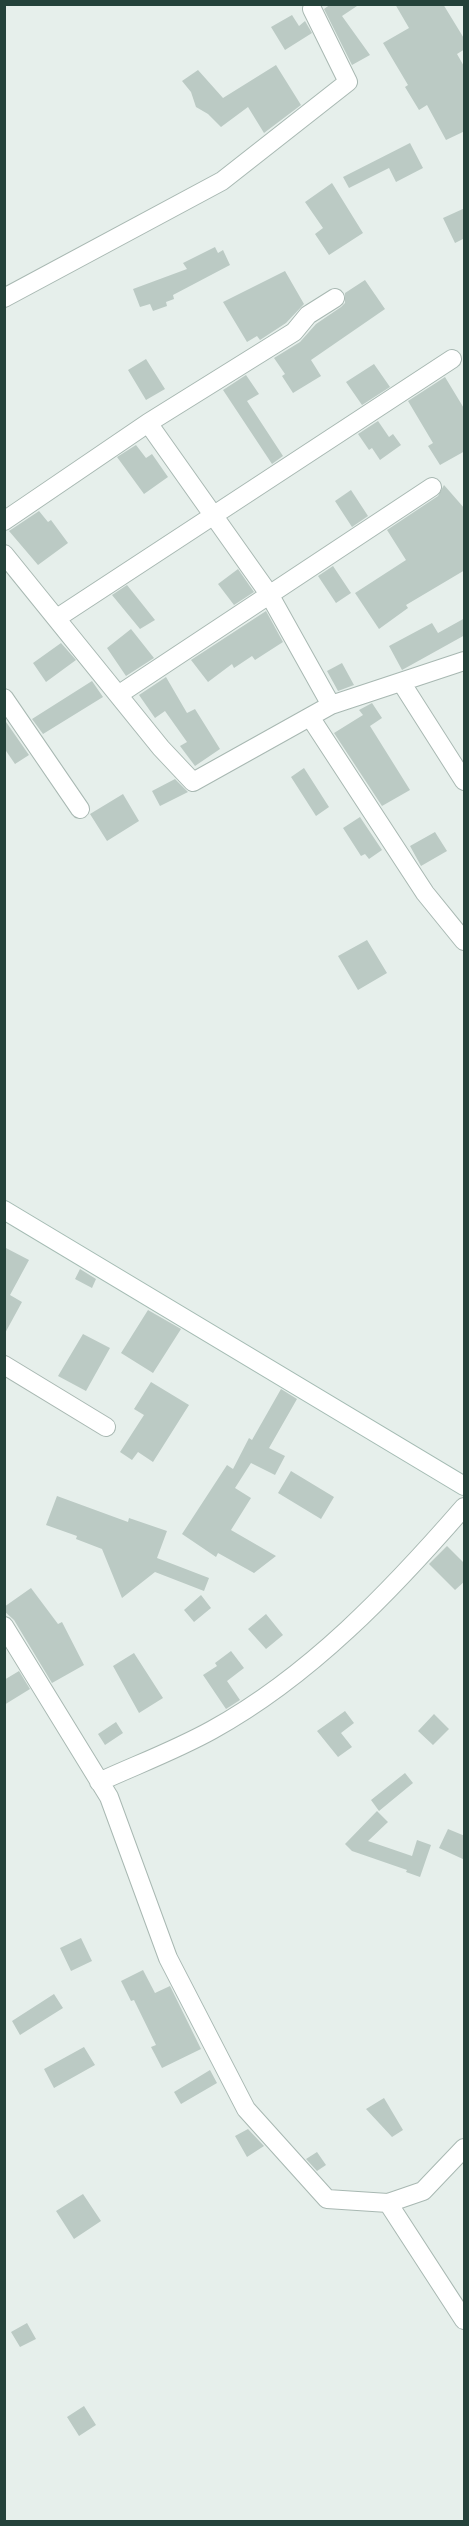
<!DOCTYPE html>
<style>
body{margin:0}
#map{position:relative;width:469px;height:2526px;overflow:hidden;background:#e6efeb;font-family:Jost,sans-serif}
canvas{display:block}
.frame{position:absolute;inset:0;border:6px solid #24423a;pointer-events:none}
</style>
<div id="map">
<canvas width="469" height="2526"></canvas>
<div class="frame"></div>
</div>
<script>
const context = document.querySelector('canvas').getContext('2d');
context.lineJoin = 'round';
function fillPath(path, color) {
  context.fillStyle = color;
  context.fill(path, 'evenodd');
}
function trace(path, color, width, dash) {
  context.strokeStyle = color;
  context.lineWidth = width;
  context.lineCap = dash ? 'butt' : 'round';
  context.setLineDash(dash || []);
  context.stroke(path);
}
fillPath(new Path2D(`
 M331 4H360L342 16 370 55 352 65 324 9Z
 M395 4H443L465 40V49L457 54 465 68V131L446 140 427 105 419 110 405 87 408 85 383 43 409 28Z
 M292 15 299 26 305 21 312 33 285 50 271 27Z
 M276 65 301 105 264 133 248 107 221 127 208 114 196 107 191 92 182 81 198 70 223 98Z
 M410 143 423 168 396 182 389 168 349 188 343 177Z
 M332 183 363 233 329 255 315 234 323 228 305 202Z
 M465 208V238L455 243 443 218Z
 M215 247 218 253 223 250 230 265 173 295 174 299 166 302 167 306 153 311 150 304 140 307 133 289 187 269 183 263Z
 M285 271 304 304 286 323 260 340 257 336 247 342 223 302Z
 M365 280 385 309 311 360 321 376 293 393 282 376 285 374 274 358 300 342 316 324 341 307 345 303V293Z
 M146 359 165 389 146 400 128 370Z
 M374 364 390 387 362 405 346 382Z
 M246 375 259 394 247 401 283 456 272 464 223 390Z
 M445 377 465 410V451L440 465 428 446 433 443 408 401Z
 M378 421 389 437 393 434 401 445 380 460 372 448 369 450 358 434Z
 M136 445 146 458 152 454 168 477 144 494 117 457Z
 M444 485 465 509V570L406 605 408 608 379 629 355 593 406 560 387 530 438 496Z
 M351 490 368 516 352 527 335 501Z
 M39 511 48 522 51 520 68 543 38 565 9 531Z
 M333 566 351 593 336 603 318 576Z
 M238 569 254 592 234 605 218 584Z
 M127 585 155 620 140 629 112 595Z
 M266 611 283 642 255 660 252 656 234 668 232 664 208 682 191 660Z
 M465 618V635L402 670 389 646 432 623 438 633Z
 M131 629 154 658 126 676 107 648Z
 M61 643 76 660 46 682 33 663Z
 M342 663 354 685 338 691 327 671Z
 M166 677 187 713 195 709 220 749 195 766 180 746 187 742 165 711 155 718 139 695Z
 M92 681 103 697 43 734 32 719Z
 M372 703 382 718 370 726 410 790 382 806 334 733 363 715 359 710Z
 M4 719 29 755 15 764 4 748Z
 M304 768 329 807 316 816 291 777Z
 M175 779 188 792 160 806 152 791Z
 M123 794 139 821 107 841 90 814Z
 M360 817 382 850 369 859 365 854 361 856 343 828Z
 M435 832 447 851 421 866 410 846Z
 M367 940 387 973 358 990 338 956Z
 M4 1247 29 1260 10 1295 22 1302 4 1335Z
 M80 1269 96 1279 92 1288 75 1279Z
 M148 1310 181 1329 153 1373 121 1353Z
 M83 1334 110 1348 86 1391 58 1376Z
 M151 1382 189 1405 153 1462 138 1452 132 1460 120 1452 144 1415 134 1409Z
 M281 1389 297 1399 269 1448 285 1456 275 1475 251 1463 235 1488 251 1498 231 1530 276 1556 254 1573 218 1553 216 1557 182 1534 227 1465 233 1469 249 1438 252 1440Z
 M291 1471 334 1497 321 1519 278 1493Z
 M57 1496 128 1522 129 1518 167 1531 157 1558 209 1578 204 1591 155 1572 122 1598 102 1549 76 1539 77 1536 46 1525Z
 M447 1546 465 1564V1581L455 1590 429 1564Z
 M31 1588 58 1624 62 1622 84 1665 52 1683 14 1620 4 1611V1607Z
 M201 1595 211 1608 194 1622 184 1610Z
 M266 1614 283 1635 266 1649 248 1629Z
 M231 1651 244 1668 227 1681 240 1700 226 1709 203 1675 217 1666 215 1663Z
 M134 1653 163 1698 139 1713 113 1666Z
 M19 1671 30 1689 4 1705V1680Z
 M345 1711 354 1723 341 1733 352 1747 338 1757 317 1731Z
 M434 1714 449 1729 433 1745 418 1731Z
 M116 1722 123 1733 105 1745 98 1734Z
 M405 1773 413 1783 379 1811 371 1800Z
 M377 1811 388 1822 368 1841 412 1856 417 1840 431 1845 420 1877 406 1872 407 1870 352 1851 345 1844Z
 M448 1829 465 1836V1860L439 1848Z
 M81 1938 92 1961 71 1971 60 1948Z
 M143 1970 155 1993 170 1986 201 2049 162 2068 151 2047 156 2045 134 2000 131 2001 121 1981Z
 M54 1994 63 2008 20 2035 12 2021Z
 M84 2047 95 2065 54 2088 44 2069Z
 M210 2070 217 2083 181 2104 174 2092Z
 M384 2098 403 2130 392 2137 366 2109Z
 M248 2129 264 2146 247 2157 235 2136Z
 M317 2152 326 2165 317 2171 306 2159Z
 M83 2194 101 2221 74 2239 56 2211Z
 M27 2323 36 2339 20 2347 11 2332Z
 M84 2406 96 2425 79 2436 67 2417Z`), '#bbcac4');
const street = new Path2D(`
 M4 298 222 181 348 82 312 9
 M148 423 294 332 308 315 335 298
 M4 521 148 423 269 594 331 705 464 661
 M4 554 161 748 193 782 331 705
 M57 618 452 359
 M401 682 464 781
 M118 695 432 487
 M4 698 80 809
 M310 717 425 893 464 941
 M4 1365 106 1427
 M4 1626 109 1797 168 1958 246 2109 327 2199 388 2203 423 2191 464 2148
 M99 1782C136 1765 176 1750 212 1730 310 1676 391 1591 464 1507
 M388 2203 464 2320`);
const secondary = new Path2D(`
 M4 1210 464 1486`);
trace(street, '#a8b8b2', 20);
trace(secondary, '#a4bbb3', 20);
trace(street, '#fff', 18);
trace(secondary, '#fff', 18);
</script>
